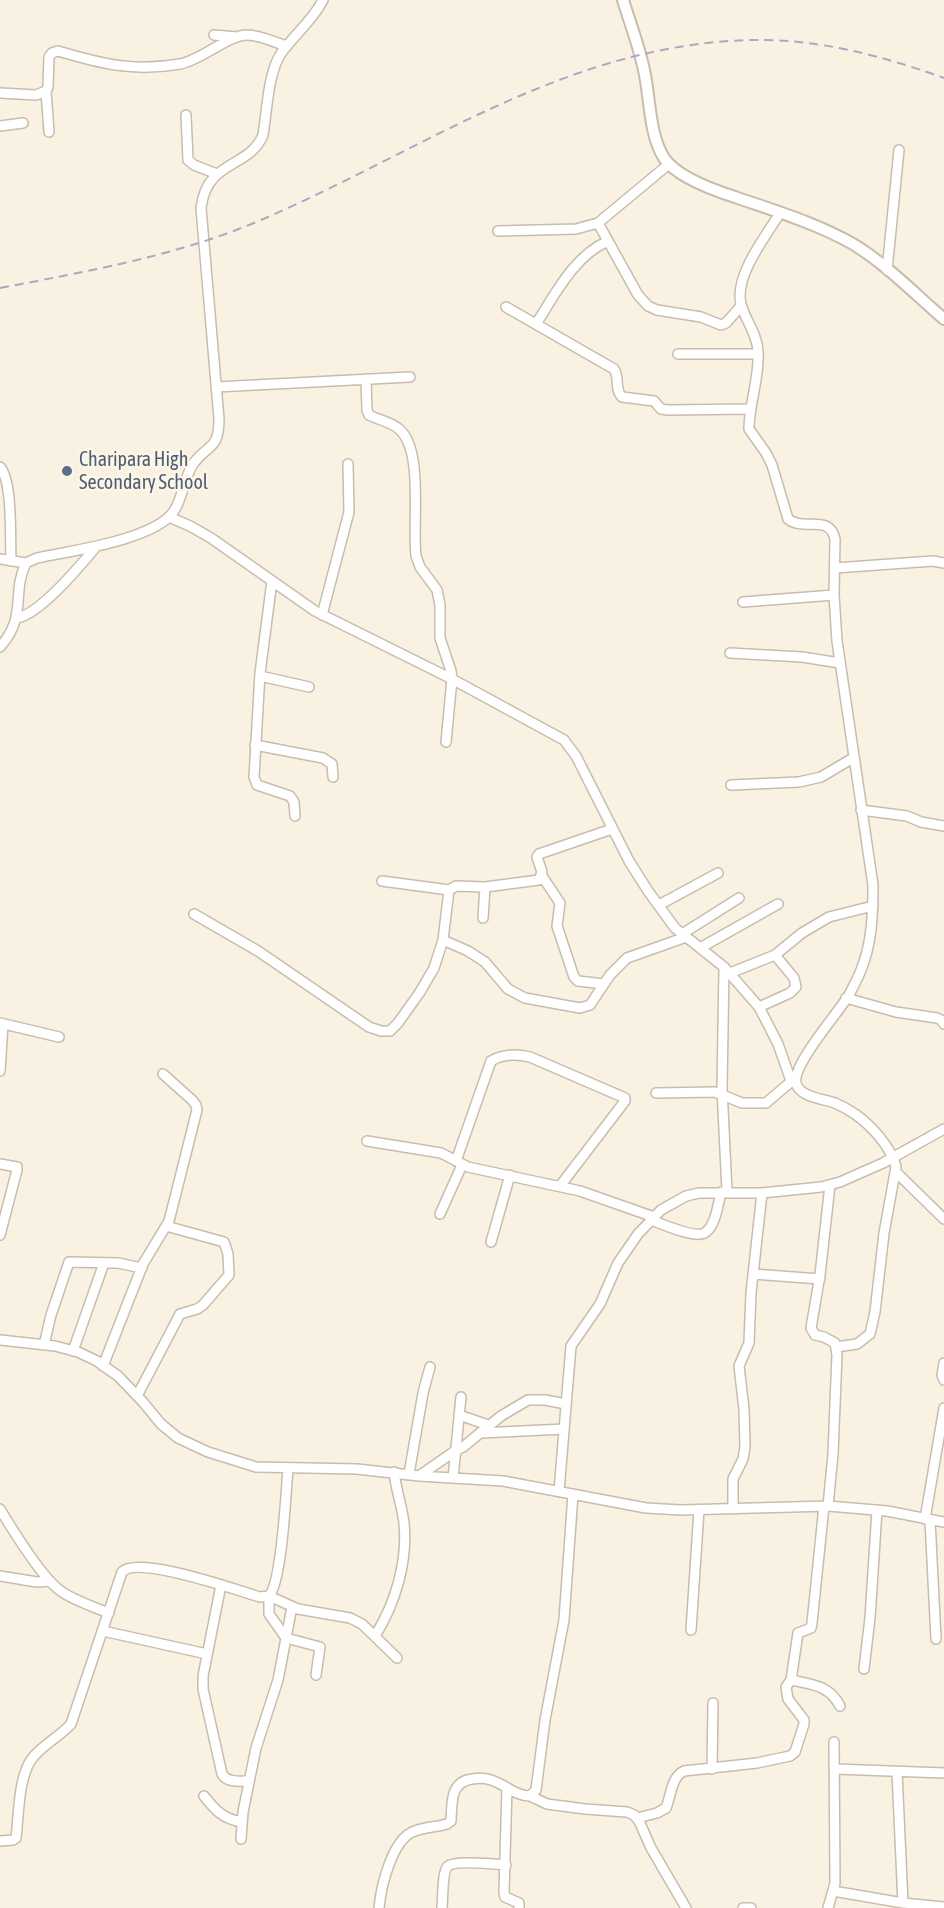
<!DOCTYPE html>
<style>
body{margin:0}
canvas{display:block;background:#f9f2e2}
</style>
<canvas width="944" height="1908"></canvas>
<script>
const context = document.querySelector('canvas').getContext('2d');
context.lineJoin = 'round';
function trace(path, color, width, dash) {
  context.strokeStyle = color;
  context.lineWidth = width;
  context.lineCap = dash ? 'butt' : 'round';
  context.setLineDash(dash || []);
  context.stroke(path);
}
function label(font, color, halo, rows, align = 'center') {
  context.font = font + ' "Asap Condensed",sans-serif';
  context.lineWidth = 5;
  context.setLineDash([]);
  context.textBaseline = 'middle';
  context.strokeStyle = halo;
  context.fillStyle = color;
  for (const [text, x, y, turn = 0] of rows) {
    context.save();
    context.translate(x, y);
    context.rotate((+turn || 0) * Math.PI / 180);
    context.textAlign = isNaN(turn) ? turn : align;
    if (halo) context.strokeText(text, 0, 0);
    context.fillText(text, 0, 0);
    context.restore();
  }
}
const minor = new Path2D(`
 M214 35 237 37
 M46 91 49 132
 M0 93 36 95 46 91 48 87 49 57 52 53 58 51C102 64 133 72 180 64 202 60 228 35 247 35 260 35 274 42 286 46
 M186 115 188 160 194 165 217 174
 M0 126 23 123
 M780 213C766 236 734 276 741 304 745 320 757 333 758 351 760 377 749 403 749 429L766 453 772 465 788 519C804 532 829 513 835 539L834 595 837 641 873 885C873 914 872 943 861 970 858 978 853 987 849 995 838 1013 792 1065 796 1083 799 1097 824 1099 835 1103 842 1106 849 1110 855 1114 872 1126 891 1147 896 1167L884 1233 875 1312 870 1334 857 1344 836 1347
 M598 223 638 295 648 306 657 310 701 317 721 325 726 323 741 306
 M498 231 576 229 598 223 669 164
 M887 270 899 150
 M506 307 614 369C620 378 614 389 622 397L654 401 661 409 668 410 751 409
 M536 324C556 293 574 256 608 241
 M678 354H758
 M366 379 367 410 369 415C379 420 391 422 399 429 424 450 412 524 416 556L420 567 437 590 440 605V638L451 671 452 679 446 742
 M216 387 410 377
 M0 467C13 482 10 539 11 561
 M169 517 190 526 211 538 315 611 452 679 564 740 576 756 629 861 648 891 675 928 724 967 759 1007 778 1044 790 1078 795 1082
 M0 559 26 563
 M835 568 933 561 944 563
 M272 581 260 673 254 777 257 785 290 796 294 802 295 816
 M743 602 834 595
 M322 615 349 512 348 464
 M17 618C40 614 80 566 95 548
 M0 647C28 615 11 594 26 563L37 558C69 551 155 540 174 511 183 497 184 478 193 464 207 444 219 451 219 419L201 208C207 159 249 169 263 135 267 111 268 71 282 52 295 34 313 20 323 0
 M730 653 802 657 840 663
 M260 676 309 687
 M255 745 323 758 332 764 333 777
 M731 785 799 782 821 777 853 758
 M861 810 907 816 921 822 944 826
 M542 876 560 903 557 926 574 977 578 981 604 984
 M382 881 449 890
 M659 905 718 873
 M194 914 258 951 369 1027 381 1031H390L398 1023 420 992 434 968 443 940 449 890 456 886 485 887 539 880 542 872 537 857 539 854 612 829
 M483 918 485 887
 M682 934 739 898
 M443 940 468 951 485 962 508 989 525 998 580 1008 590 1005 610 975 627 958 686 937
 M700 948 778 904
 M724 967 722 1088 727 1192
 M730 973 775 955 802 933 829 917 873 906
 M846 998 896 1012 937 1018 941 1020 944 1024
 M759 1007 790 993 796 987 794 978 775 955
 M0 1023 59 1037
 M0 1071 3 1024
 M656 1093 715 1092 742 1103H766L793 1080
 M367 1141 441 1153 468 1167 580 1191 654 1217
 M456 1161 491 1061C503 1054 517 1054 530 1057L625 1098V1101L560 1186
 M0 1164 17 1167V1170L0 1235
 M896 1172 944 1219
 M440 1214 462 1165
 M651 1220C662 1224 697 1240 706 1232 716 1224 718 1204 721 1192
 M491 1242 510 1175
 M753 1274 820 1279
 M0 1340 55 1346 78 1352 97 1361 118 1376 143 1402 161 1424 178 1438 208 1452 256 1467 357 1469 419 1476 503 1481 646 1508 681 1510 828 1506 887 1511 944 1522
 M44 1345 51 1315 69 1262 118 1263 142 1268
 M73 1351 104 1263
 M944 1363 942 1375 944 1380
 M103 1366 143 1264 169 1221 197 1110 196 1105 192 1100 163 1074
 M137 1396 180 1314 197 1309 203 1305 229 1275 228 1254 224 1242 166 1226
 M459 1415 488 1425
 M481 1433 564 1429
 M409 1474 423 1393 430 1367
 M419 1476 455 1451 463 1447 501 1416 528 1400H545L566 1404
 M453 1478 461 1397
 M559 1491 571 1346 600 1304 618 1263 638 1234 661 1210 686 1196 699 1193H762L821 1187 840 1182 883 1163 944 1129
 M828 1506 833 1454 837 1355 835 1343 824 1337 815 1335 811 1328 820 1275 830 1185
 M0 1509C12 1529 43 1579 62 1592 76 1601 93 1607 109 1613
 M733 1509V1479L743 1459 745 1447 744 1409 739 1366 749 1343 751 1293 762 1193
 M925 1519 944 1408
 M930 1520 936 1639
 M0 1576 37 1582 50 1581
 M221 1585 203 1676V1689L222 1774C227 1783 240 1781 249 1781
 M691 1630 699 1510
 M103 1631 207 1654
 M375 1636C395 1604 408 1562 404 1523 402 1506 396 1490 394 1472
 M864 1669 870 1618 877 1510
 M316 1675 320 1647 286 1638 269 1614V1596L298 1609 350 1618 362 1624 397 1658
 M791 1680C813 1685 829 1685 840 1706
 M712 1769 713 1703
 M835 1769 944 1773
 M897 1772 903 1903
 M507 1788 504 1892 505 1897 519 1903V1908
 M204 1796C215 1810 223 1819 242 1822
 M530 1796 547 1804 585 1809 627 1812 634 1815 639 1821 651 1848 686 1908
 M637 1818 657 1813 666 1808C671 1796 671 1777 684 1771L757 1763 790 1756 795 1752 804 1724V1720L788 1699 786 1687 791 1680 798 1633 811 1628 812 1623 824 1506
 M241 1839 243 1812 256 1748 278 1680 292 1607
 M0 1841 13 1840 16 1838C19 1814 18 1772 35 1755 46 1743 60 1736 71 1724L122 1572C138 1555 236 1590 260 1597L269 1596C282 1582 286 1492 288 1468
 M833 1891 903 1903 944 1907
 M379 1908C381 1887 392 1838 415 1831 425 1827 437 1827 447 1824L451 1821C452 1803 450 1782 472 1779 478 1778 485 1778 491 1780 505 1784 515 1796 530 1796L536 1790 545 1720 564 1620 573 1494
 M442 1908C443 1899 442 1871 448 1866 455 1860 495 1864 506 1865
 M743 1908H751
 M828 1908 835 1883 834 1742`);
const tertiary = new Path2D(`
 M623 0C630 23 639 46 644 70 650 96 649 135 664 158 677 177 713 190 735 197 775 211 816 223 853 244 886 264 915 294 944 319`);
trace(minor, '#cabcad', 12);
trace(tertiary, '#cabcad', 14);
trace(minor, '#fff', 9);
trace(tertiary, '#fff', 10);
trace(new Path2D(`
 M0 288C89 271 177 256 261 220 424 150 569 43 754 40 819 39 883 56 944 78`), '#b5a3c0', 2, [9, 6]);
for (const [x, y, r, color] of [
 [67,471,6,"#5c6f8a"]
]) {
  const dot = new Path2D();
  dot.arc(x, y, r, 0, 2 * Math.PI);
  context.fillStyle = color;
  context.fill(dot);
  trace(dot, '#fdf6e7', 2);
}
label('20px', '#4e5e75', '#fdf6e7', [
 ["Charipara High",79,460],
 ["Secondary School",79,483]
], 'left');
</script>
